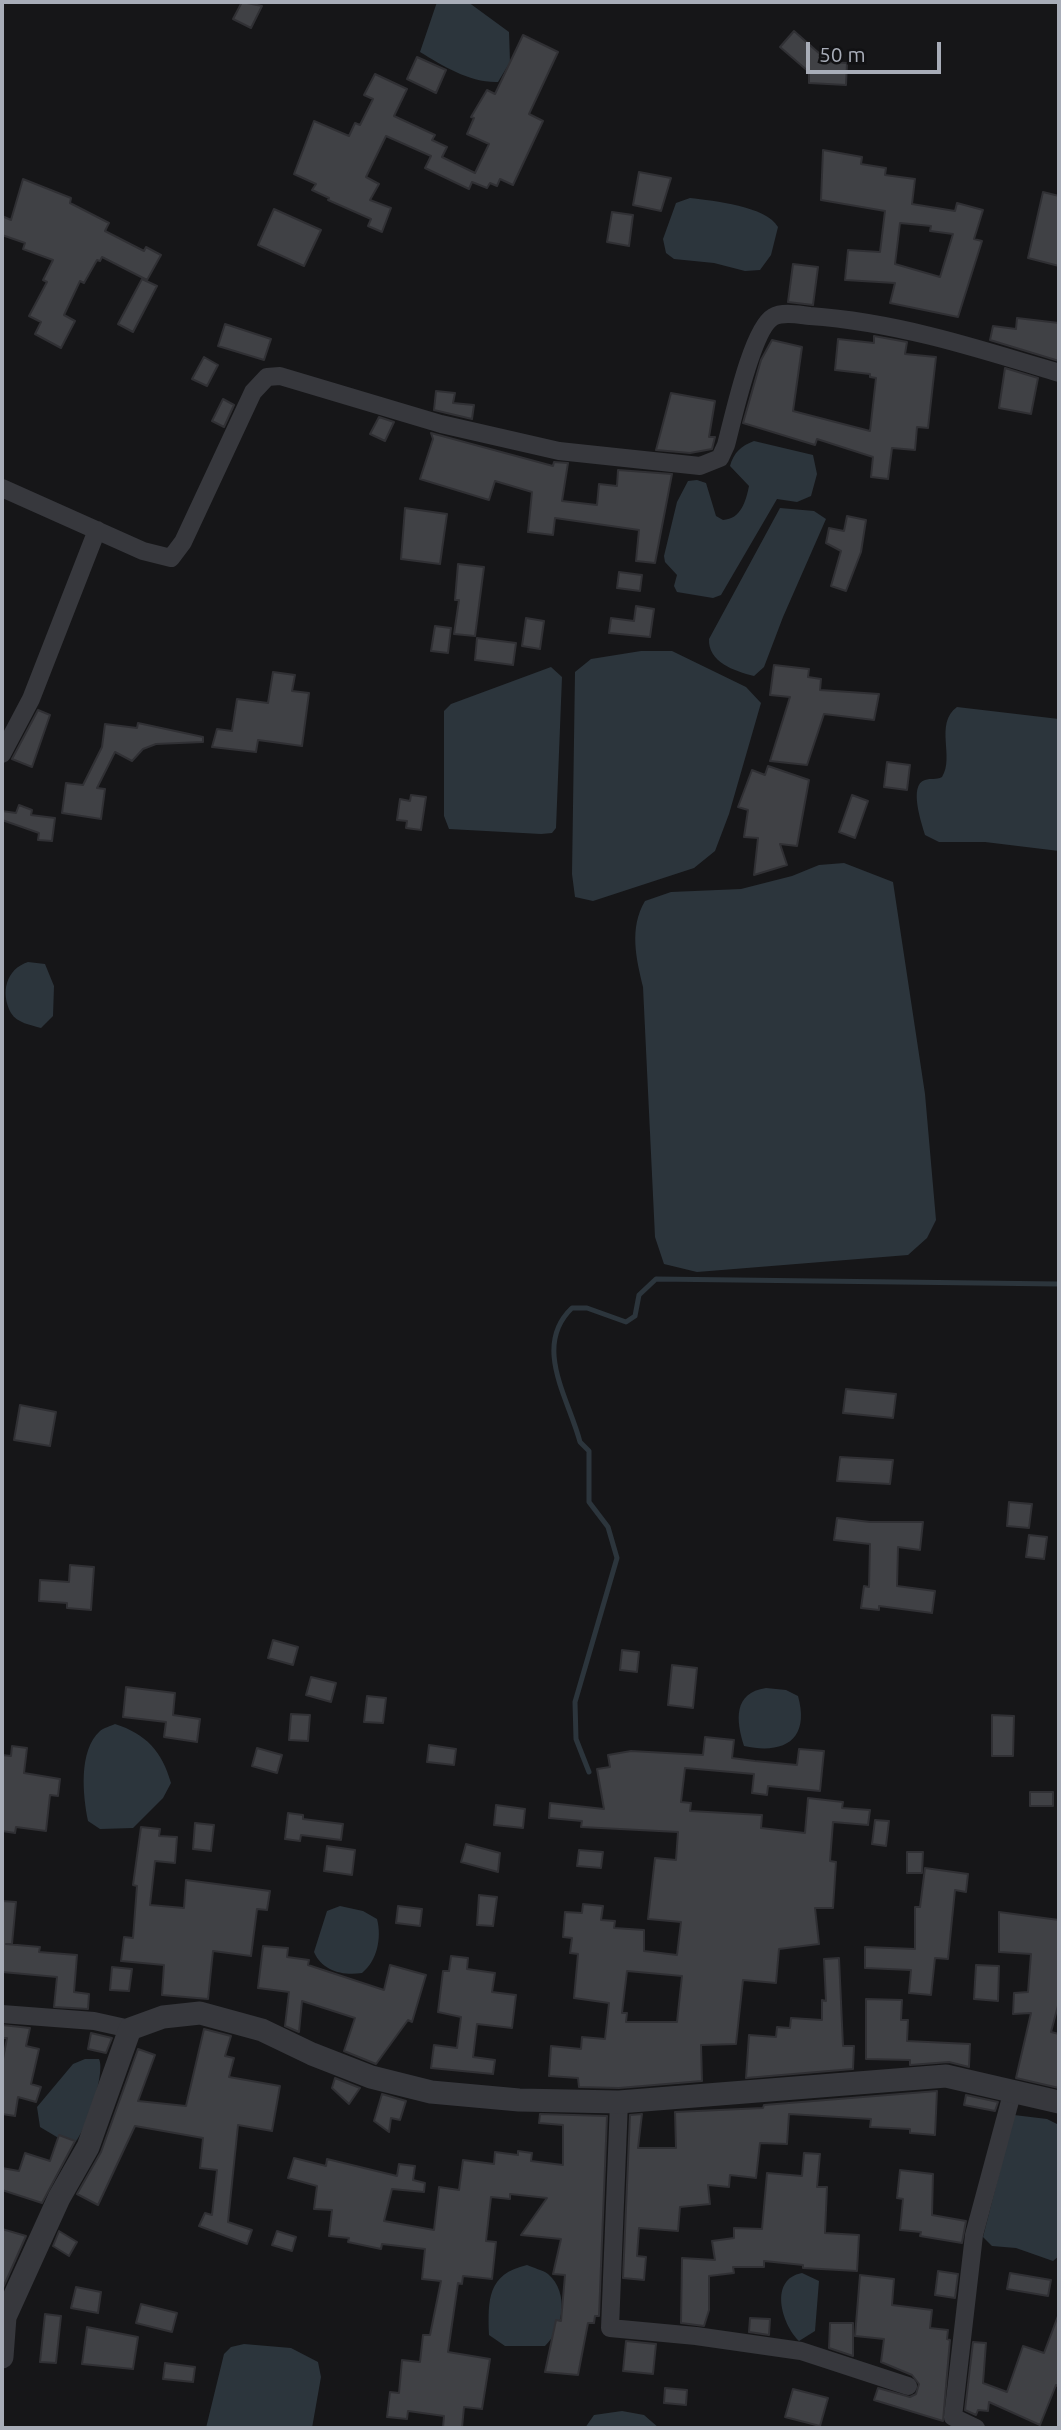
<!DOCTYPE html>
<style>
body{margin:0}
#map{position:relative;width:1061px;height:2430px;overflow:hidden;background:#161618;font-family:Ubuntu,sans-serif}
canvas{display:block}
.frame{position:absolute;inset:0;border:4px solid #a8adb8;pointer-events:none}
.scale{position:absolute;left:806px;top:42px;width:135px;height:32px;box-sizing:border-box;border:4px solid #a8adb8;border-top:0;padding-left:9px;font-size:21px;line-height:24px;white-space:nowrap;color:#a8adb8;-webkit-text-stroke:5px #111113;paint-order:stroke}
</style>
<div id="map">
<canvas width="1061" height="2430"></canvas>
<div class="frame"></div>
<div class="scale">50 m</div>
</div>
<script>
const context = document.querySelector('canvas').getContext('2d');
context.lineJoin = 'round';
function fillPath(path, color) {
  context.fillStyle = color;
  context.fill(path, 'evenodd');
}
function trace(path, color, width, dash) {
  context.strokeStyle = color;
  context.lineWidth = width;
  context.lineCap = dash ? 'butt' : 'round';
  context.setLineDash(dash || []);
  context.stroke(path);
}
fillPath(new Path2D(`
 M437 2H468L509 32 510 62 498 82C470 83 443 66 420 52Z
 M690 198C714 201 766 206 778 227L771 255 760 270 745 271 714 263 674 259 666 253 663 239 676 203Z
 M754 441 813 455 817 474 811 496 797 502 777 499 721 595 713 598 677 592 674 586 677 575 665 562 664 556 677 502 688 481 697 480 706 483 716 516 723 520C741 519 746 501 749 486L730 466C734 452 741 446 754 441Z
 M780 508 814 511 826 519 783 617 764 667 754 676C734 671 708 662 709 639Z
 M641 651H672L746 687 761 703 729 814 715 851 694 868 593 901 575 897 572 874 575 672 591 659Z
 M551 667 562 677 556 828 552 833 541 834 449 829 444 816V711L451 704Z
 M957 707 1059 719V851L985 842H939L925 835C922 824 908 785 925 780 931 778 936 780 942 777 955 757 934 724 957 707Z
 M844 863 893 882 925 1094 936 1220 927 1238 908 1255 697 1272 664 1264 655 1237 643 987C636 958 629 928 645 901L671 892 741 889 792 876 819 865Z
 M28 962 45 964 54 986 53 1016 41 1028C31 1025 17 1023 11 1013 0 993 6 969 28 962Z
 M766 1688 786 1690 798 1696C810 1739 785 1755 744 1746 736 1720 733 1693 766 1688Z
 M115 1724C146 1734 162 1751 171 1783L163 1798 133 1828 100 1829 88 1821C83 1796 78 1751 100 1731 103 1728 111 1726 115 1724Z
 M340 1906 363 1911 377 1919C382 1938 377 1961 362 1973 343 1976 322 1971 314 1952L327 1911Z
 M85 2059H99C106 2073 85 2135 72 2146L40 2127 37 2107 73 2064Z
 M1014 2115 1047 2119 1059 2125V2256L1053 2261 1016 2248 992 2246 983 2237Z
 M527 2265C533 2268 543 2270 548 2274 570 2293 563 2329 545 2346H505L489 2335C488 2300 487 2274 527 2265Z
 M802 2273 819 2281 815 2331 799 2341C781 2323 769 2279 802 2273Z
 M244 2344 291 2348 318 2362 321 2377 312 2428H206L224 2354 231 2347Z
 M622 2411 644 2415 659 2428H585L594 2415Z`), '#2c353c');
trace(new Path2D(`
 M589 1772 576 1739 575 1702 617 1558 608 1527 589 1502V1451L580 1442C569 1399 532 1346 572 1308H587L626 1322 635 1316 639 1295 656 1279 1059 1284`), '#2c353c', 5);
const building = new Path2D(`
 M242 2 262 6 251 28 233 19Z
 M794 31 829 62 847 63 846 85 809 83V72L780 47Z
 M523 35 558 52 529 114 543 121 513 185 500 179 497 186 490 183 487 188 472 182 469 189 425 168 431 156 386 136 366 177 379 184 370 200 391 208 382 232 368 226 371 219 328 200 329 198 312 190 316 184 294 174 314 121 349 136 355 123 360 125 373 99 364 95 375 74 407 89 394 116 435 135 432 140 447 147 442 157 475 173 489 144 467 134 474 118 471 117 487 90 495 94Z
 M417 57 446 70 436 93 407 79Z
 M823 150 862 157 861 164 886 168 885 175 915 179 912 204 955 211 957 203 983 210 974 239 982 241 958 317 890 303 895 283 845 280 848 250 880 252 885 211 821 200ZM900 223 931 226 930 231 953 234 940 277 895 264Z
 M639 172 671 178 661 211 633 205Z
 M23 179 71 198 70 203 109 223 105 231 144 251 146 247 161 255 147 280 102 257 100 261 97 260 84 283 80 281 64 315 75 321 61 348 35 334 41 322 29 316 47 282 43 280 53 260 23 249 25 243 2 235V216L11 220Z
 M1043 192 1059 196V266L1028 258Z
 M274 209 321 230 304 266 258 245Z
 M612 212 633 215 629 246 607 242Z
 M793 264 818 267 813 305 788 302Z
 M142 279 157 286 133 332 118 324Z
 M1017 318 1059 323V361L990 340 993 326 1016 329Z
 M225 324 271 339 264 360 218 346Z
 M874 336 907 342 905 354 936 357 928 428 917 427 915 450 892 448 888 479 871 477 873 457 817 439 815 445 743 423 761 360 772 340 802 347 793 411 870 431 876 378 870 377V374L835 370 838 339 874 343Z
 M204 357 218 365 207 386 192 379Z
 M1005 368 1038 378 1031 414 999 408Z
 M436 391 455 393 453 403 474 405 472 419 434 410Z
 M671 393 715 401 709 437H715L712 449 690 453 656 450Z
 M223 399 234 405 224 427 212 421Z
 M379 417 394 422 385 441 370 434Z
 M431 433 553 466 554 462 568 463 562 501 597 505 599 484 617 486 618 470 672 474 655 563 636 561 639 530 555 518 553 535 528 532 532 492 495 481 489 500 420 479 433 439Z
 M405 508 447 514 440 564 401 559Z
 M847 516 866 520 861 552 846 591 831 586 841 551 826 543 829 528 844 531Z
 M458 564 484 567 475 636 454 634 459 600H455Z
 M619 572 642 575 640 591 617 588Z
 M636 606 654 609 650 637 609 633 611 618 634 621Z
 M526 618 544 621 540 649 522 646Z
 M435 626 451 628 448 653 431 651Z
 M477 638 516 643 513 665 475 660Z
 M774 665 809 669 808 677 821 679 820 690 879 694 874 720 824 714 807 765 770 761 790 697 770 695Z
 M273 672 295 675 292 691 309 693 302 746 258 740 256 752 212 747 217 729 232 731 237 699 268 703Z
 M38 710 50 715 32 767 12 759Z
 M138 723 203 737V742L156 744 143 749 132 761 115 752 97 788 105 789 101 819 62 813 66 783 83 785 102 747 105 724 137 728Z
 M887 762 910 765 907 790 884 787Z
 M768 766 809 780 797 846 780 844 787 865 754 875 758 838 744 837 748 810 738 807 752 770 765 775Z
 M411 795 426 797 421 830 406 828 407 821 397 820 400 799 410 801Z
 M852 795 868 801 855 838 839 832Z
 M19 805 32 810 31 815 55 818 52 841 38 840 39 833 2 820V811L16 813Z
 M846 1389 896 1394 893 1418 843 1413Z
 M20 1405 56 1412 50 1446 14 1440Z
 M840 1457 893 1460 890 1484 837 1481Z
 M1009 1502 1032 1504 1029 1528 1007 1526Z
 M837 1518 870 1522H923L920 1550 898 1547 897 1586 935 1591 932 1613 879 1606V1610L861 1608 864 1586 869 1587 870 1544 834 1540Z
 M1029 1535 1047 1537 1044 1559 1026 1557Z
 M70 1565 94 1567 91 1610 67 1608V1603L39 1601 40 1580 69 1582Z
 M273 1640 298 1647 293 1665 268 1658Z
 M622 1650 639 1652 637 1672 620 1670Z
 M672 1665 697 1668 693 1708 668 1705Z
 M311 1677 336 1683 331 1702 306 1695Z
 M126 1687 175 1693 173 1715 200 1719 197 1742 164 1737 166 1722 123 1717Z
 M367 1696 386 1698 383 1723 364 1722Z
 M291 1714 310 1715 308 1741 289 1740Z
 M992 1715 1014 1716 1013 1756H992Z
 M705 1737 734 1740 732 1758 755 1761 797 1765 799 1749 824 1751 820 1791 768 1786 767 1795 752 1793 754 1774 685 1768 681 1802 691 1803 690 1811 762 1815 761 1828 805 1833 808 1798 843 1802 842 1808 870 1810 868 1825 833 1822 830 1861 836 1862 833 1908H815L819 1944 779 1949 776 1983 743 1980 736 2044 701 2045 702 2081 619 2088 579 2087 578 2078 549 2076 551 2046 581 2049 582 2037 605 2039 609 2003 574 1998 578 1954 570 1953 572 1938 563 1937 565 1912 582 1913 583 1904 603 1906 601 1920 615 1921 614 1928 644 1930V1951L677 1955 681 1922 648 1919 655 1858 676 1860 678 1832 581 1827 582 1821 549 1818 550 1803 604 1809 597 1769 610 1767 608 1755 631 1751 703 1755ZM627 1971 682 1976 677 2022H626L627 2013H622Z
 M429 1745 456 1749 454 1765 427 1762Z
 M12 1746 27 1748 24 1773 60 1779 58 1796 50 1795 46 1831 16 1827 15 1833 2 1831V1755L11 1756Z
 M257 1748 282 1755 277 1773 252 1766Z
 M1030 1792H1053V1806H1030Z
 M496 1805 525 1809 523 1828 494 1825Z
 M288 1813 303 1815V1819L343 1824 341 1840 301 1835 300 1841 285 1839Z
 M875 1820 889 1821 886 1846 872 1844Z
 M195 1823 214 1825 211 1851 193 1849Z
 M141 1827 160 1829 159 1836 177 1837 175 1863 155 1861 150 1905 184 1908 186 1880 270 1891 267 1910 257 1909 251 1956 213 1951 208 1999 162 1995 164 1965 121 1961 124 1937 133 1938 137 1886 133 1885Z
 M466 1844 500 1853 498 1872 461 1862Z
 M327 1846 355 1850 352 1875 324 1871Z
 M579 1850 603 1852 601 1868 577 1866Z
 M907 1852H923L922 1873H907Z
 M925 1868 968 1874 966 1892 955 1890 948 1959 935 1958 931 1995 909 1993 911 1970 865 1968V1947L915 1949V1907H920Z
 M479 1895 497 1897 493 1926 477 1925Z
 M2 1901 16 1902 12 1944H6L40 1947 39 1952 77 1955 74 1992 89 1994 88 2009 54 2007 57 1977 2 1972Z
 M398 1906 422 1909 420 1926 396 1923Z
 M999 1912 1059 1920V2002L1051 2032 1059 2034V2088L1016 2078 1031 2013 1013 2014 1014 1993 1028 1992 1031 1954 999 1952Z
 M263 1946 288 1948 287 1957 309 1960 308 1965 384 1990 390 1965 426 1975 412 2022 408 2020 376 2064 344 2051 355 2018 302 2001 299 2032 285 2026 289 1992 258 1988Z
 M451 1956 468 1958 467 1969 495 1973 492 1992 516 1995 512 2028 477 2024 473 2057 495 2060 493 2074 431 2068 434 2045 457 2048 461 2017 438 2012 443 1971H449Z
 M839 1958 843 2046H854L853 2069 746 2078 749 2035 776 2037 777 2027 790 2028 791 2018 822 2020V2000L826 2001 824 1959Z
 M976 1965 999 1966 998 2001 974 1999Z
 M112 1967 132 1969 129 1991 110 1990Z
 M866 1999 902 2000 901 2020H908L907 2041 970 2044 969 2067 949 2062 910 2065V2060L866 2059Z
 M2 2025 30 2028 26 2046 39 2049 31 2084 41 2087 36 2102 18 2097 15 2116 2 2114V2064L7 2038H2Z
 M204 2029 231 2036 225 2056 234 2058 229 2077 280 2086 272 2131 238 2125 228 2222 252 2230 247 2244 199 2226 205 2213 212 2215 217 2170 200 2168 203 2138 135 2126 98 2205 77 2194 101 2152 138 2049 155 2055 138 2101 186 2106Z
 M91 2033 112 2038 106 2053 88 2049Z
 M335 2078 360 2088 349 2104 332 2088Z
 M937 2091 935 2135 910 2133V2129L870 2127 871 2119 789 2114 787 2144 760 2143 756 2178 730 2175 729 2187 708 2185 710 2204 680 2207 678 2231 639 2228 637 2256 646 2257 644 2280 623 2278 630 2115 642 2114 638 2148H676L675 2112 763 2108 764 2105Z
 M382 2094 406 2101 400 2120 391 2118 389 2132 374 2121Z
 M966 2095 998 2102 995 2111 964 2105Z
 M540 2114 607 2116 599 2316H595L594 2323H588L578 2375 545 2372 556 2320 561 2321 565 2275 553 2274 561 2239 521 2235 547 2198 510 2194V2199L491 2197 486 2241 496 2242 492 2279 463 2276 462 2284 458 2283 448 2352 490 2359 482 2409 464 2407 462 2428H443L444 2416 408 2411 407 2419 387 2417 390 2392 399 2393 402 2360 420 2362 423 2335H430L441 2281 422 2279 425 2249 382 2244 381 2249 348 2242 349 2238 329 2236 332 2210 314 2209 317 2186 288 2178 294 2158 326 2166 327 2159 397 2176 399 2164 415 2166 413 2180 425 2183 424 2192 392 2189 384 2221 434 2230 439 2187 459 2190 463 2160 494 2164 495 2152 518 2155V2151L532 2153 531 2161 563 2165V2125L539 2123Z
 M59 2135 75 2141 42 2203 2 2190V2168L19 2171 25 2153 50 2161Z
 M804 2153 820 2154 817 2187H827L825 2233 859 2235 857 2271 803 2268V2265L764 2261V2267H733L734 2273 709 2276V2310L704 2326 681 2323 682 2258 715 2260 712 2241 734 2238V2228L762 2229 767 2173 802 2176Z
 M900 2170 933 2174 932 2215 966 2221 962 2243 920 2236 921 2232 900 2230 903 2199 897 2198Z
 M2 2229 26 2236 2 2290Z
 M59 2231 77 2242 69 2256 53 2246Z
 M277 2231 296 2237 292 2251 272 2245Z
 M938 2271 958 2274 955 2298 935 2295Z
 M1010 2273 1051 2280 1048 2296 1007 2289Z
 M860 2275 894 2279 892 2305 932 2310 930 2328 948 2330 947 2339 950 2340 943 2421 874 2400 878 2388 910 2397 916 2394 919 2384 912 2375 881 2362 884 2339 855 2336Z
 M76 2287 101 2292 98 2313 71 2308Z
 M141 2304 177 2313 172 2332 136 2323Z
 M45 2314 61 2316 56 2363 40 2362Z
 M1058 2316 1059 2386 1056 2385 1040 2425 989 2402 988 2411 978 2410 976 2415 965 2410 973 2342 986 2343 983 2383 1007 2392 1023 2346 1044 2353Z
 M750 2318 770 2319 769 2335 749 2332Z
 M830 2323H853V2356L829 2348Z
 M87 2327 138 2337 133 2369 82 2364Z
 M626 2341 656 2344 653 2374 623 2371Z
 M165 2363 195 2367 193 2382 163 2379Z
 M665 2388 687 2390 686 2405 664 2403Z
 M793 2389 828 2398 820 2426 785 2417Z`);
fillPath(building, '#404145');
trace(building, '#303034', 2);
trace(new Path2D(`
 M2 488 143 551 171 558 183 542 253 392 267 377 280 376 441 424 559 451 700 466 720 458 726 445C733 419 752 329 773 317 783 311 800 315 810 316 896 322 977 348 1059 373
 M2 754 31 699 97 530
 M2 2014 94 2021 130 2029
 M619 2102 610 2328 696 2336 801 2351 908 2386
 M976 2428 953 2417 974 2235 1013 2090`), '#37383d', 18);
trace(new Path2D(`
 M2 2357 5 2317 59 2198 88 2147 130 2029 163 2017 200 2013 262 2030 312 2054 371 2077 431 2092 519 2100 619 2102 946 2076 1059 2102`), '#37383d', 23);
</script>
